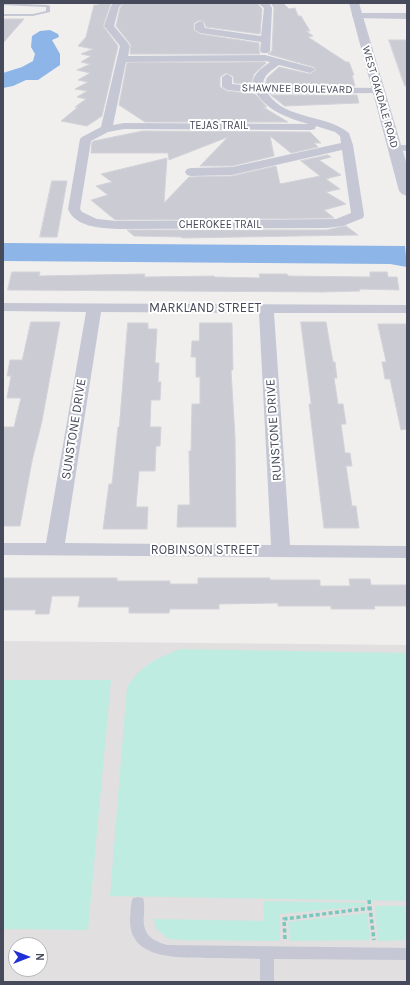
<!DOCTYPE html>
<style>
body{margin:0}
#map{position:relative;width:410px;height:985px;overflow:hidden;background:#f0efee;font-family:Karla,sans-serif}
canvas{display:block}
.frame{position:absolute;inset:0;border:4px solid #474a5a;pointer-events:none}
.north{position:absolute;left:8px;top:937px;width:40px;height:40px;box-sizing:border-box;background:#fff;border:1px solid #b5b7bd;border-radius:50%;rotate:90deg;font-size:11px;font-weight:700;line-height:16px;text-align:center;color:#474a5a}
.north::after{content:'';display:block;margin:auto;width:14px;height:18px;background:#2231d7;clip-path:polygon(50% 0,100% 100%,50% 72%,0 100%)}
</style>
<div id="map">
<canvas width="410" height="985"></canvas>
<div class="frame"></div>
<div class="north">N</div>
</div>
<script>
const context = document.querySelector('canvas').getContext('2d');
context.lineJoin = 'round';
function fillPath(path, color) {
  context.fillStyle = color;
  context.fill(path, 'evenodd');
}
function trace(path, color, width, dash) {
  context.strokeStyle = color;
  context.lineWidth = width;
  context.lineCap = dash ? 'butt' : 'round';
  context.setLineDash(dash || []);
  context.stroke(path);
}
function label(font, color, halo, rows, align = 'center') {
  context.font = font + ' Karla,sans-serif';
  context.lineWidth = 4;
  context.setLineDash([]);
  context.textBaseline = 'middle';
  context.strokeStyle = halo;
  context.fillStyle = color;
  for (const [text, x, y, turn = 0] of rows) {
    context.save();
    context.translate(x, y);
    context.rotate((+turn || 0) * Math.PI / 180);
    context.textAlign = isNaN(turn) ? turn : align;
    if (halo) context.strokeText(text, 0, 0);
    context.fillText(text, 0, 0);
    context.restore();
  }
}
fillPath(new Path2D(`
 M3 641 407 645V982H3ZM16 945H40V969H16Z`), '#e1dfdf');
fillPath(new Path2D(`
 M180 649 407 653V901L110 896 127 687C144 663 154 660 180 649Z
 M3 680H111L88 930 3 929Z
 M263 901 365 903 366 906 280 914V941L184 940 168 939 156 928 154 919 264 921Z
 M375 906H407V940L378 941Z
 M367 913 370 940 290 941 288 922Z`), '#beece0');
fillPath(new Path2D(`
 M50 30 58 34 59 37 52 40 60 54V65L38 80H26L13 86 3 88V73L22 67 33 61 35 54 31 47 32 36 40 31Z
 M3 243 405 246 407 267 390 264 3 261Z`), '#8db5e7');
const building = new Path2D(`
 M98 3H111L103 26 118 46 102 116 87 126 61 121 78 107H75L86 99 77 97 87 91 75 89 88 82 78 80 90 73 77 70 90 64 81 62 91 56 81 54 93 49 78 46 86 37 94 5H98Z
 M124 3H257L262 9 260 34 206 27 204 22 200 20 194 23V30L200 34 259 43V51L260 54H130L131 45 116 26 120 8Z
 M271 3H283L289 9 295 8 298 16H301L310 31H306L313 36 308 37 346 62H349L354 75H352L355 86H265L267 78 279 67 310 74 316 70 314 67 268 54 272 51 274 8Z
 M3 19H24L3 43Z
 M389 40H407V85L405 86Z
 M265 62 266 63 254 74 251 84 234 83 233 76 226 73 220 77V87L227 91 255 94 267 107H263L288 122H145L119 105 127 63Z
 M271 95H357L359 103 285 106Z
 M143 131 310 132 321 143H314L318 147 291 153 270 136 274 156 232 166H200L228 137 169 160 168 153H91L92 142 94 141Z
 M328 155 331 157 319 160 341 175 326 179 340 189 326 192 346 204 324 210 334 218 117 220 114 219 91 200 108 195 96 186 112 182 101 174 167 158 164 203 189 177 232 176 276 166 280 184 320 176 301 161Z
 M52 181H67L57 237H40Z
 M346 226 358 235 182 238V237L134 236 127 230H326Z
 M12 272H40L39 276 145 274 144 277 214 276V277L260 278 259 274H287L288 276 370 277V272H387L388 277H397L399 290 359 289 360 291 323 292 8 290Z
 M31 322H60L42 421 32 461 20 526H3V427H14L21 398H7L11 376H7L10 360H22Z
 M301 322H326L333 362H335L337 378H334L338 404H343L346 424H341L345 453H350L352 466H346L352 506H356L359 528H324L309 404H311Z
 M128 323H148V329H157L155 363H159L158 382H161L160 400H151L150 427H161L160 446H156L155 471H139L136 507H148L147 529H103L109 484H112L118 427H119Z
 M200 323H232L233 370H231L235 437 236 527H177L178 505H190L189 451H191L192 404H200V377H196V357H191L192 341H199Z
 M378 324H407V429L401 430 390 379H385L382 362H386Z
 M3 578H117V581H170V584H198V578H270V580H320V586H350L349 579H370L371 585H407V606H374L375 609H331V606H278V603L219 604V609H170L169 613H129V607H78L80 596H52L49 614H35L36 610H3Z`);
fillPath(building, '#cbccd3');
trace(building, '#d3d2d9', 1);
trace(new Path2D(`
 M369 900 374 940
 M285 939 284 919 370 908`), '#78c9bd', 3.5, [4, 2.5]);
fillPath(new Path2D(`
 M3 3 48 5 50 6V12L33 16H3V14H33L46 11V7L3 5Z
 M138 897 143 898C145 903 144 908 144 914 142 932 149 940 167 945L407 948V960L274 959V982H260V959C243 958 225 958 208 958 180 957 129 961 130 919 131 912 130 904 133 898Z`), '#c5c8d4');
fillPath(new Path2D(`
 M113 3H123L119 7 114 26 128 43 130 46 128 56 265 55 314 68 315 70 310 73 279 65C271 71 261 76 264 87L382 88 383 90 378 93 268 94C286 120 326 114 349 133L353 145 364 215 363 218 343 226 326 228 117 229C100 228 75 227 68 209L80 139 82 137 101 127 120 46 104 26 111 6ZM265 61 270 62C262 68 251 75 253 86L232 84V77L227 74 222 77V87L227 90 256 93C268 111 288 118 308 124L124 123 113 125 126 62ZM316 126 335 132 340 136 341 143 232 167 191 168 187 169 185 172 187 175 191 176 232 175 342 150 351 213 336 219 117 221 97 219 82 212 80 209 91 141 108 132 124 129 311 130 315 129Z
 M258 3H269L272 8 270 51 268 53H262L260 51 261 42 200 33 195 30V24L200 21 203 22 205 28 261 36 264 8Z
 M357 13H407V19L354 18 352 16 354 14Z
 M394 145H407V151L390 150 388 148 390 146Z
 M3 303 407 305V313H274L290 545 407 546V558L3 555V543H46L86 312 3 311ZM101 312 259 313 271 545 65 543Z`), '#c5c8d4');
fillPath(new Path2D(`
 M349 3H359L407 165V196L402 194 399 191Z`), '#c5c8d4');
label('11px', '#474a5a', '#fff', [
 ["SHAWNEE BOULEVARD",297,89,1],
 ["WEST OAKDALE ROAD",380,97,74],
 ["TEJAS TRAIL",219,126],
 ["CHEROKEE TRAIL",220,225]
]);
label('13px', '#474a5a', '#fff', [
 ["MARKLAND STREET",205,308],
 ["SUNSTONE DRIVE",74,429,-81],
 ["RUNSTONE DRIVE",274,430,-94],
 ["ROBINSON STREET",205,550]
]);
</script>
